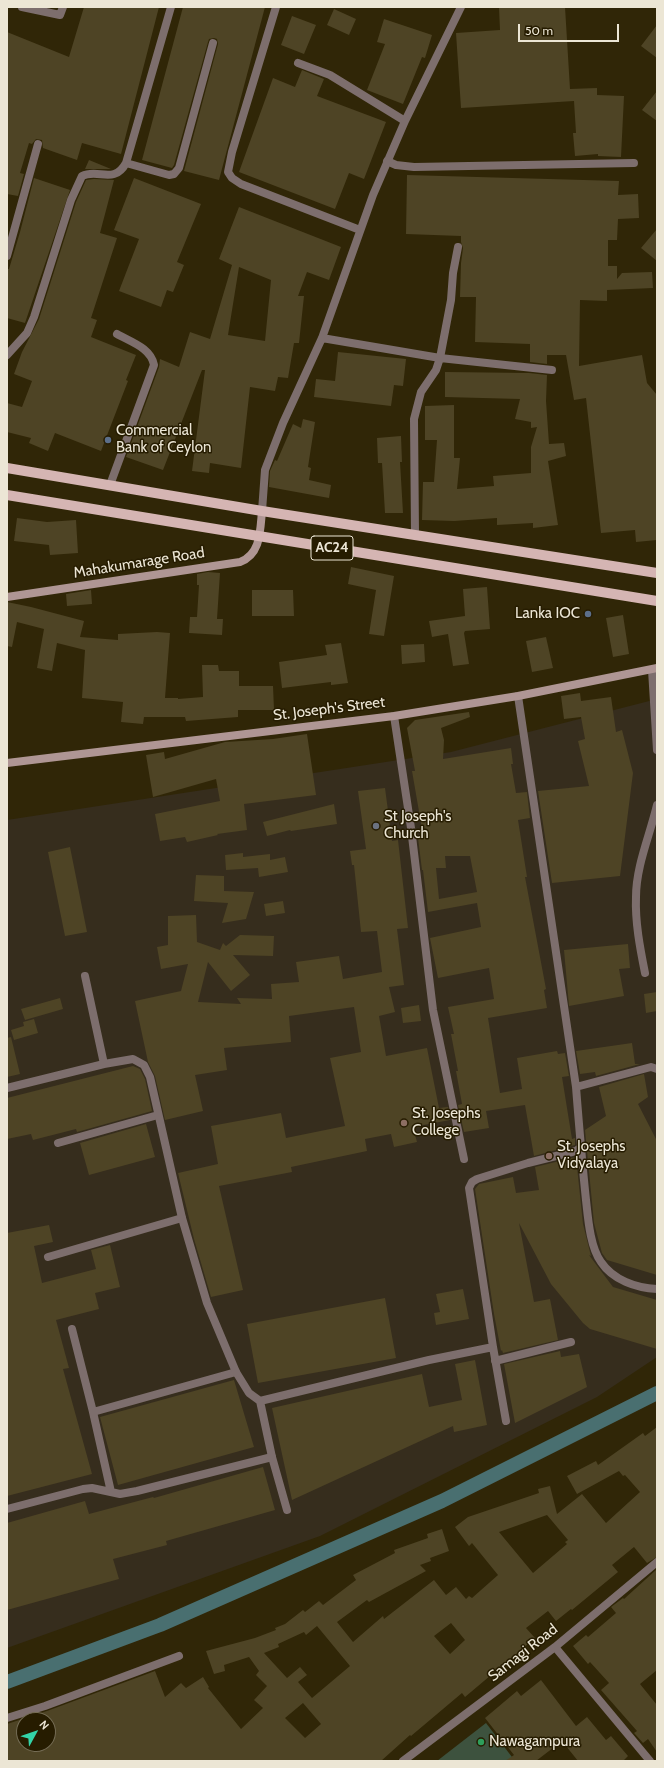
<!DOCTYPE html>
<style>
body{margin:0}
#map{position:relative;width:664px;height:1768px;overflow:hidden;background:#302607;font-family:Cabin,sans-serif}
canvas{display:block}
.frame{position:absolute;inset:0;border:8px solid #ece6d5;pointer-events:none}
.north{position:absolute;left:16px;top:1712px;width:40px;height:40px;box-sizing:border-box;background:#261c00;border:1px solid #756d55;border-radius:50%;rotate:50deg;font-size:11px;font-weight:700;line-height:16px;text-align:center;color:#ece6d5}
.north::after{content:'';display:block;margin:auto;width:14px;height:18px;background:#33d4a8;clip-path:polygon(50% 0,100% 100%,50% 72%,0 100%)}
.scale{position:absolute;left:518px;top:24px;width:101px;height:18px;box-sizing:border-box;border:2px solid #ece6d5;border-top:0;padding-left:5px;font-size:12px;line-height:14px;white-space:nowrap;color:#ece6d5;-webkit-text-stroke:3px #261c00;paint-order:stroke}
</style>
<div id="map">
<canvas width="664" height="1768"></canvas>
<div class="frame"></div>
<div class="north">N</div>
<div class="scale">50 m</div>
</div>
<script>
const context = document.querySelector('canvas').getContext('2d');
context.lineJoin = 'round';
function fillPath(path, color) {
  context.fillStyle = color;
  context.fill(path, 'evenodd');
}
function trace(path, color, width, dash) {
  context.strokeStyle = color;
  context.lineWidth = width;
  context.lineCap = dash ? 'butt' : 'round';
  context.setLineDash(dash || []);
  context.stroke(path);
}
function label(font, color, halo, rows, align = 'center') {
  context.font = font + ' Cabin,sans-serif';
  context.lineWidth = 3;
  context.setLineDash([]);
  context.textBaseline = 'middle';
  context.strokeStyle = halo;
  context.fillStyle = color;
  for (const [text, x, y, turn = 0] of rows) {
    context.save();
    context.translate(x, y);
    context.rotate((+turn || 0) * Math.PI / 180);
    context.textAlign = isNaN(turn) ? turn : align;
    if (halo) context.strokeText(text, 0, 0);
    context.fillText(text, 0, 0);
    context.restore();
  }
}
fillPath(new Path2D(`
 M657 699V1357L597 1397 320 1536 7 1648V820L451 752Z`), '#362d1d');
fillPath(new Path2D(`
 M486 1723 515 1761H437Z`), '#3d523e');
trace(new Path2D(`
 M7 1682 160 1625 442 1501 657 1393`), '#496f70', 14);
fillPath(new Path2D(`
 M84 7H159L121 154 82 143 77 160 43 148 42 140 36 139 32 144 29 143 20 173 24 174 18 196 7 194V32L69 57Z
 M183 7H265L219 180 184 171 218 44 217 39 214 38 209 39 208 42 174 165 172 168 142 160Z
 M499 7H565L570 89 597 88V95L624 96 621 157 598 156V154L575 156 573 133H576L574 101 461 108 456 33 500 30Z
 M334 9 356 19 349 35 327 25Z
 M292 16 316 25 304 54 281 45Z
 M384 19 432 35 425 58 422 57 403 104 367 90 385 44 377 42Z
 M657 25V58L641 46Z
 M302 70 324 79 317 96 386 122 364 179 349 173 335 209 239 172 273 78 295 87Z
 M657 91V121L642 110Z
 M89 160 111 169H85Z
 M407 175 619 181 618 195 638 194 639 218 618 219 617 240H608V266H617V279L622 273 652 272 653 288 607 290V301L580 300 579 366 642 355 647 383 657 395V540L636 542 635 530 601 533 586 398 574 400 566 355H547V364L530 362V344L475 342 476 297H460L461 263 463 248 461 242V236L406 234Z
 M34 178 70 190 25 323 7 318V269H9L20 232Z
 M134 178 201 204 177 262 184 265 173 292 167 290 161 307 119 291 139 239 114 230Z
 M94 179 114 180 100 233 117 238 91 318 97 320 91 337 136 355 126 380 128 381 101 451 55 433 48 451 29 443 31 438 7 432V403L22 407 32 381 14 374 22 352 39 319 76 202 86 180Z
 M239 207 341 247 329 280 307 272 298 296H304L299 343H294L288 378 278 377 275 391 250 387 241 468 210 463 209 473 192 471 205 370H202L163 470 126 457 159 367 160 359 179 367 190 332 210 339 232 265 219 259ZM239 267 271 280 265 341 228 335Z
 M657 229V261L641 248Z
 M338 352 406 359 403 386 394 385 391 406 314 397 316 379 335 381Z
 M445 372 529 373 547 375 546 401 549 444 564 443 566 456 548 461 558 525 533 528V523L497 525V518L454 521 422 520 423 482H434L437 440H425V406L454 405V458H460L457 489 494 486 493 476 531 473V447L537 427 531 428V422L515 419 520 399 445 397Z
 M303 419 315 422 308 467 311 468 309 480 331 485 329 498 269 487 270 471 275 460 277 461 293 424 301 428Z
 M401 436 402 462H400L403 513H385L382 463H378L377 438Z
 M17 518 47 522 76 520 78 553 50 555 49 545 14 541Z
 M351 567 394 576 384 636 369 634 376 590 348 584Z
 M208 572 220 573 217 619H223L222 635 189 633 190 617H197L199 585H197V574Z
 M487 587 490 629 465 631 464 633 469 664 453 666 448 634 432 637 429 621 465 616 463 589Z
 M91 590 92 604 67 606 66 594Z
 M252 590H293L294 616H252Z
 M7 602 31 607 84 621 80 637 118 640V634L157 632 170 633 165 698H178V699L203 697 202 665H218L219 671H239V686H273L274 710H238V717L186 721 185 717H144L143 724 121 722 123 702 82 698 85 650 57 643 52 671 37 668 44 629 17 622 12 647 7 646Z
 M623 615 629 654 613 657 606 618Z
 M546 637 553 668 532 672 526 641Z
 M341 643 348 683 331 685V682L282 688 279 662 327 655 325 645Z
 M424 644 425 662 402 664 401 645Z
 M580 693 581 701 611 697 616 732 622 730 633 773 620 876 552 883 538 791 589 786 578 741 585 739 581 717 564 719 561 696Z
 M469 712 470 717 441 728 444 740 443 759 511 748 513 764H511L516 793 527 792 530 818 518 820 527 877H525L546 989 544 990 547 1008 488 1018 500 1093 522 1089 517 1058 557 1051 558 1054 565 1053 569 1076 562 1077 572 1139 575 1138V1145L534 1156 525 1105 486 1111 489 1128 464 1132 458 1105 462 1104 456 1071H458L451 1034H454L448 1007 494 999 489 968 438 978 430 938 481 927 477 903 428 912 423 870H422L418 838H421V823L412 771H415L407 728 415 720ZM445 856H470L477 892 439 899 436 868H446Z
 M307 734 316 795 244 804 247 830 217 834 218 835 187 842 185 837 160 841 155 814 220 801 216 779 153 797 146 755 164 752 165 759 225 742 273 739Z
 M385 788 392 841 398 840 408 928 397 929 404 985 389 987 395 1012 379 1016 386 1056 427 1048 439 1108 448 1107 450 1120 413 1127 417 1142 394 1147 391 1134 365 1139 367 1151 291 1167 292 1172 219 1186 243 1290 211 1297 194 1239 178 1173 218 1164 211 1126 281 1113 286 1138 345 1126 330 1058 361 1052 354 1007 289 1016 291 1042 224 1048 227 1070 195 1075 203 1111 165 1120 155 1076 148 1062 135 1001 181 991 188 964 161 969 157 947 168 945V916L196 915 197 942 220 950 223 943 226 946 240 935 274 936 273 956 233 955 250 975 231 991 208 962 198 1002 241 1004 237 998 272 999 271 984 299 982 296 962 339 956 343 979 382 972 377 931 361 932 354 865H352L350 851 366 849 358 791Z
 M334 804 337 824 291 831 290 830 267 836 263 822Z
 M70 847 87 932 65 936 48 852Z
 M243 853V857L270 854V860L285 857 288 872 259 877 258 868 226 870 225 855Z
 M196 875 224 876V891L254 892 246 919 222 923 228 903 194 901Z
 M283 901 285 913 266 916 264 904Z
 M628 944 630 968 619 969 624 996 569 1006 564 950Z
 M657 992V1011L646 1013 644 994Z
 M60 998 63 1009 25 1020 21 1009Z
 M419 1005 421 1021 403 1023 401 1008Z
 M34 1019 38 1033 14 1040 11 1030 24 1026 23 1022Z
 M11 1037 20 1074 7 1077V1038Z
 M632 1043 635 1064H640L596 1076 595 1072 580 1074 576 1051Z
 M133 1066 140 1069 145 1079 152 1111 77 1132 76 1129 33 1140 31 1134 7 1139V1098Z
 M644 1074 648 1097 638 1104 657 1141V1275L607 1260 602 1253 594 1223 585 1130 606 1116 599 1087Z
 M146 1124 155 1157 89 1175 80 1143Z
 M576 1157 583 1224 591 1256 589 1255 613 1287 657 1300V1349L590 1329 583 1323 551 1284 519 1223 534 1302 550 1299 558 1340 503 1353 502 1350 501 1351 494 1314 475 1189 479 1184 513 1177 516 1193 539 1190 535 1167Z
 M49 1225 53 1242 34 1246 42 1283 96 1269 91 1250 110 1245 120 1287 95 1293 99 1309 56 1320 69 1368 63 1369 92 1474 7 1496V1233Z
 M463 1289 469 1319 436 1325 434 1313 440 1312 436 1294Z
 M385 1298 396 1358 258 1383 247 1324Z
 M560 1351 561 1357 579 1354 587 1387 515 1423 504 1364Z
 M475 1360 487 1425 454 1432 453 1426 292 1500 272 1408 422 1374 429 1407 462 1400 455 1364Z
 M234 1380 254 1447 118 1485 100 1417Z
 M657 1427V1557L647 1563 634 1547 612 1565 618 1572 572 1610 571 1609 556 1621 548 1611 526 1628 535 1638 465 1697 462 1693 411 1736 410 1735 381 1761H7V1724L47 1711 155 1671 165 1697 181 1683 186 1688 203 1677 209 1687 208 1688 241 1729 263 1708 254 1700 267 1686 256 1675 259 1671 249 1657 224 1665 225 1671 214 1674 206 1651 255 1638 276 1630 275 1628 285 1624 303 1610 305 1612 319 1601 323 1605 356 1580 353 1575 395 1553 394 1550 428 1538 427 1534 442 1529 449 1551 430 1558 431 1561 420 1565 426 1571 369 1602 367 1600 337 1622 353 1642 383 1616 384 1619 434 1580 446 1595 456 1587 466 1599 469 1596 472 1598 498 1575 472 1543 469 1546 455 1527 468 1517 539 1493 538 1489 550 1486 557 1514 582 1494 606 1523 640 1492 625 1475 623 1476 619 1471 577 1494 567 1476 596 1461 598 1465 643 1433 645 1436ZM547 1515 568 1540 565 1542 567 1544 533 1573 499 1532ZM451 1623 465 1640 450 1654 434 1636ZM317 1626 350 1666 312 1698 298 1682 307 1675 300 1667 287 1678 264 1653 279 1647 278 1644 304 1632 306 1635ZM303 1703 321 1724 305 1738 285 1718ZM24 1720H48V1744H24Z
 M263 1467 275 1510 166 1541 167 1545 113 1559 119 1579 7 1610V1523L85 1501 89 1514 153 1497 154 1498Z
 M657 1569V1670L640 1684 657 1705V1752L648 1739 643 1743 634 1733 637 1731 601 1690 609 1683 590 1662 588 1664 573 1646 586 1635 588 1637 616 1613 611 1607 623 1598 624 1599Z
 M541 1680 576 1726 587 1717 606 1740 611 1736 628 1756 623 1761H578L562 1741 536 1761H505L514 1755 485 1718 517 1691 521 1696Z`), '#4e4425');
trace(new Path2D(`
 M387 161 396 165 414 167 634 163
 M110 485 154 365C151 348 131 342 117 334
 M58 1143 158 1115
 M48 1257 182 1218
 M72 1329 93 1412 111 1492
 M93 1412 236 1372
 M7 1509 83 1489 92 1488 120 1494 137 1491 272 1457`), '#7d6e6d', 8);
trace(new Path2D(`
 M22 7 60 15 63 7
 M276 7 232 152 228 172 232 178 241 184 360 230
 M298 63 330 75 405 121
 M126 163 169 175 174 174 179 168 213 43
 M7 256 38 144
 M322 338 440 358 552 370
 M7 355 27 333 34 317 71 200 82 176C98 168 114 185 126 163L171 7
 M262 511 265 470 283 423 322 338 373 195 405 121 461 7
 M415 534 414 419 421 392 436 370 440 358 451 300 453 273 458 247
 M652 670 657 750
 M518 696 576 1087C579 1125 582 1162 586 1200 588 1218 590 1247 601 1262 613 1280 636 1288 657 1289
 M394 716 411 828 433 1010 464 1159
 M645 973C640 948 635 922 636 897 636 866 650 835 657 805
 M85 976 104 1064
 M576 1087 651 1067 657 1069
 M7 1088 104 1064 133 1059 144 1065 150 1077 182 1218 207 1303 236 1372 249 1393 260 1401 429 1360 493 1347
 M495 1361 571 1342
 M260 1401 272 1457 287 1510
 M506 1421 493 1347 469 1188 472 1182 477 1179 528 1163 576 1151 580 1148
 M555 1647 650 1761
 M7 1718 45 1706 179 1656
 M403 1761 555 1647 657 1562`), '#7d6e6d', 8);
trace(new Path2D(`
 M7 597 240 562C261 554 260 531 262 511
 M7 763 394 716 518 696 657 668`), '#af9694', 8);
trace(new Path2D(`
 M7 468 262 511 657 573
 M7 495 657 601`), '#d5b5b3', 10);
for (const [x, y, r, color] of [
 [108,440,4,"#5c6f8a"],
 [588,614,4,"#5c6f8a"],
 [376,826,4,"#6b7280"],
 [404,1123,4,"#8d6e63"],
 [549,1156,4,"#8d6e63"],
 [481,1742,4,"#2e9e5b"]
]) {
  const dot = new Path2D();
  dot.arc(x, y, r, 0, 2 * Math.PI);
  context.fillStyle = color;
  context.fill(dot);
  trace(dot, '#261c00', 1.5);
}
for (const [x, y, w] of [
 [332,548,42]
]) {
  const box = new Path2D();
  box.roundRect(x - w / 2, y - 12, w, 24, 3);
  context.fillStyle = '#261c00';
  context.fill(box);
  trace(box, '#ece6d5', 1);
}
label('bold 14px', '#ece6d5', null, [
 ["AC24",332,548]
]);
label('15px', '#ece6d5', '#261c00', [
 ["Commercial",116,431],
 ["Bank of Ceylon",116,448],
 ["Lanka IOC",580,614,"right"],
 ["St Joseph's",384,817],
 ["Church",384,834],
 ["St. Josephs",412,1114],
 ["College",412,1131],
 ["St. Josephs",557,1147],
 ["Vidyalaya",557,1164],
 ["Nawagampura",489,1742]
], 'left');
label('15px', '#ece6d5', '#261c00', [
 ["Mahakumarage Road",139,563,-9],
 ["St. Joseph's Street",329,709,-7],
 ["Samagi Road",523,1653,-38]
]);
</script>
